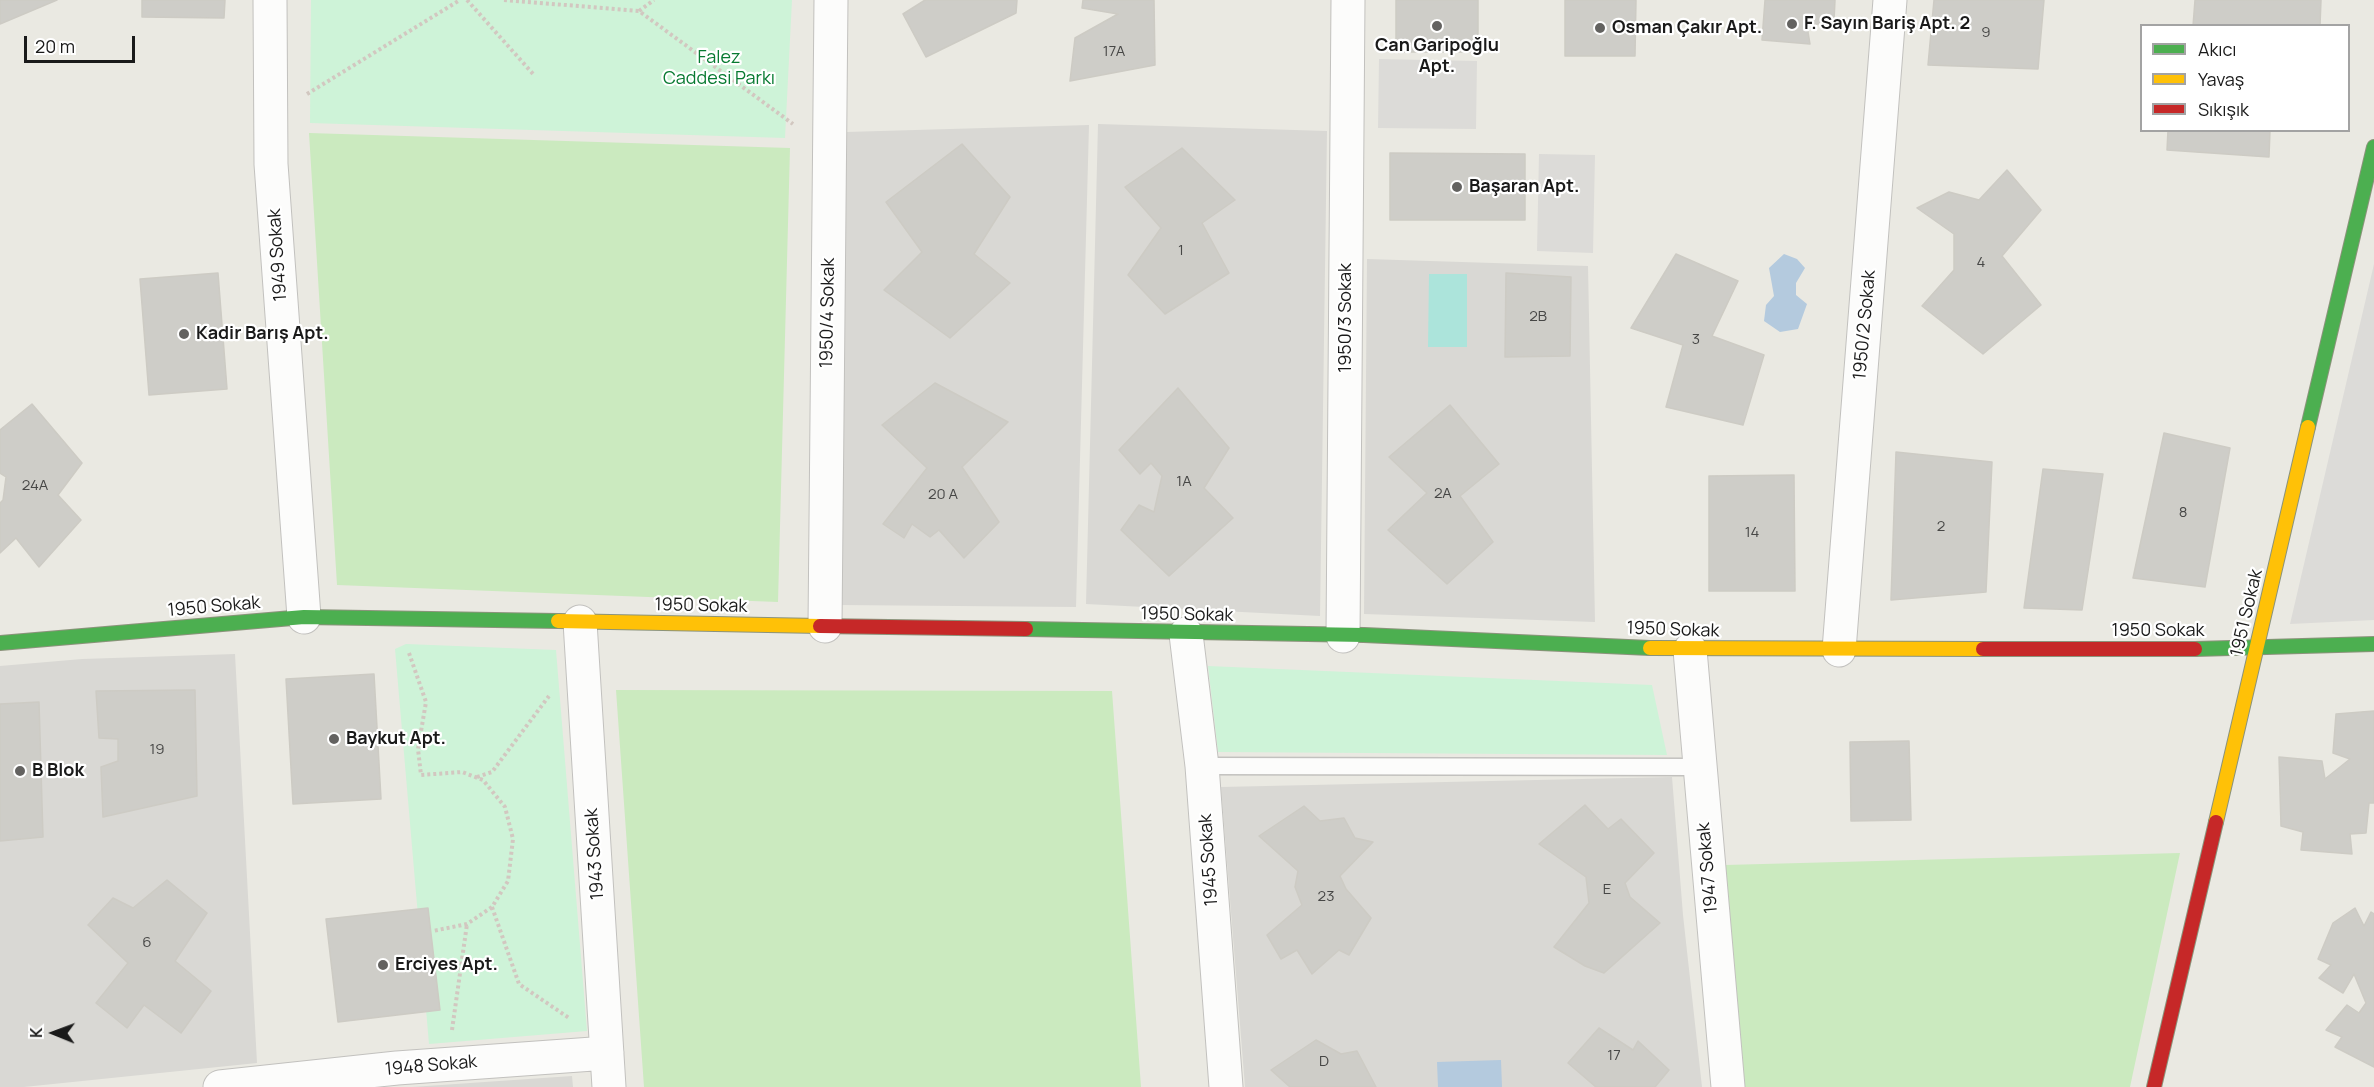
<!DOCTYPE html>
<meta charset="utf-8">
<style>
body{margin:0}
#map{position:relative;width:2374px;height:1087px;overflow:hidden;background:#eae9e2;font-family:Manrope,sans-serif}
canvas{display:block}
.legend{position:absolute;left:2140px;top:24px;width:210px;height:108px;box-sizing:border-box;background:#fff;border:2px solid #a3a3a3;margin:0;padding:8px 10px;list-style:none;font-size:18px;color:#1a1a1a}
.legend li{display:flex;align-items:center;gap:12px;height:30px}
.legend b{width:30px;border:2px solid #a3a3a3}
.north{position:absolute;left:24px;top:1003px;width:60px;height:60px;-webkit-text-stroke:4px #fff;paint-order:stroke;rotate:271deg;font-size:16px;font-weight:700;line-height:24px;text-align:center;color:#1a1a1a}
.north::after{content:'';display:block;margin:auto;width:21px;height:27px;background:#1a1a1a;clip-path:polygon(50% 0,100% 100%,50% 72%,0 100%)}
.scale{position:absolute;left:24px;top:36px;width:111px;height:27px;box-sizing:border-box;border:3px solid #1a1a1a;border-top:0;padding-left:8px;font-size:18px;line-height:21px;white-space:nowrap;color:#1a1a1a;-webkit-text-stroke:4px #fff;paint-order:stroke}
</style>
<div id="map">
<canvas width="2374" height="1087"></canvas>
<ul class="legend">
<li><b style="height:8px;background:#4caf50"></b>Akıcı</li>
<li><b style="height:8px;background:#ffc107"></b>Yavaş</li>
<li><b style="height:8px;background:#c62828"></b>Sıkışık</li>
</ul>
<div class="north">K</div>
<div class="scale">20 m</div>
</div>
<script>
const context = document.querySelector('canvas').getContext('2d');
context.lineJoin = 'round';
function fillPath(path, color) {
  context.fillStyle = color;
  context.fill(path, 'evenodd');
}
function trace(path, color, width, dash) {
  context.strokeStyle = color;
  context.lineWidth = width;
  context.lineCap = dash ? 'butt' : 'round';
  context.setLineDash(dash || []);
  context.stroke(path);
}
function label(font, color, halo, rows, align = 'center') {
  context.font = font + ' Manrope,sans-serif';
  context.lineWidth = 4.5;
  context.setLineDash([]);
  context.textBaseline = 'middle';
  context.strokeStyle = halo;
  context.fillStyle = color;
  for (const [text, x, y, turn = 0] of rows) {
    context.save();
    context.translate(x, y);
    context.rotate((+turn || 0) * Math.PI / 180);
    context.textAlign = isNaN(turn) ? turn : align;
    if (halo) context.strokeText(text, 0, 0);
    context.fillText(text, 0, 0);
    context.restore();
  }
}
fillPath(new Path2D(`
 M1098 124 1327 131 1320 616 1086 604Z
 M1089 125 1076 607 840 605 846 132Z
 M1367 259 1588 266 1595 622 1364 614Z
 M235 654 257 1063 24 1087H0V666L82 659Z
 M1672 777 1683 915 1702 1087H1245L1221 787Z
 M572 1076 573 1087H412Z`), '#d9d8d4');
fillPath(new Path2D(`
 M309 133 790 148 778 602 337 585Z
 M616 690 1112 691 1141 1087H644Z
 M2180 853 2130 1087H1745L1725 865Z`), '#cbeabf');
fillPath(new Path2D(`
 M311 0H792L785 138 310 123Z
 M406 644 556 650 587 1031 429 1044 395 649Z
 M1208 666 1652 685 1667 755 1218 752Z`), '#cef3d8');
fillPath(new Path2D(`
 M1429 274H1467V347H1428Z`), '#ace4db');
fillPath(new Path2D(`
 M1379 59 1477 61 1476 129 1378 128Z
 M1539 154 1595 155 1593 253 1537 251Z
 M2374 264V620L2290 624Z`), '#dcdbd8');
fillPath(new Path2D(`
 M1784 254 1797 259 1805 268 1796 283V295L1807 304 1798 329 1780 332 1764 321 1766 305 1774 296 1769 268Z
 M1501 1060 1502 1087H1438L1437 1062Z`), '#b4cade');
const building = new Path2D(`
 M0 0H57L0 24Z
 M142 0H225L224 18 142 17Z
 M925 0H1017L1016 13 926 57 903 14Z
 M1083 0H1154L1155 65 1070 81 1075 38 1118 14 1082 8Z
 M1396 0H1478V52H1396Z
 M1565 0H1636L1635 56H1565Z
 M1765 0H1835L1834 21 1807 26 1810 44 1762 40Z
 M1934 0H2044L2038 69 1928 65Z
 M2195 0H2321L2320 26H2193Z
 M2168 130H2270L2269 157 2167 150Z
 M962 144 1010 197 974 254 1010 283 950 338 884 290 922 252 886 202Z
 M1182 148 1235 200 1202 223 1229 273 1165 314 1128 275 1161 228 1125 187Z
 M1390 153 1525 154V220H1390Z
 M2007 170 2041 210 2002 256 2041 305 1983 354 1922 306 1954 270V234L1917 208 1949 192 1979 200Z
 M1676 254 1738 281 1712 336 1764 355 1743 425 1666 407 1683 345 1631 328Z
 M218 273 227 389 149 395 140 279Z
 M1506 273 1571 277 1570 356 1505 357Z
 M935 383 1008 422 962 467 999 522 964 558 939 530 930 537 912 524 904 538 883 524 927 468 882 425Z
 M1178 388 1229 448 1204 488 1233 518 1169 576 1121 530 1139 505 1154 512 1162 476 1151 463 1140 474 1119 450Z
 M32 404 82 463 58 495 81 520 39 567 16 538 0 553V503L3 500 6 477 0 473V430Z
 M1450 405 1499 464 1460 496 1493 542 1447 584 1388 530 1427 493 1389 457Z
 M2164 433 2230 448 2205 587 2133 578Z
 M1896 452 1992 462 1986 592 1891 600Z
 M2043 469 2103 474 2082 610 2024 608Z
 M1794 475 1795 591H1709V476Z
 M374 674 381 799 293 804 286 679Z
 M195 690 197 796 103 817 101 767 118 761V739L99 738 96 691Z
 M39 702 43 837 0 841V704Z
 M2374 711V803H2369L2366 833 2350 834 2352 854 2301 850 2303 832 2281 826 2279 757 2322 761 2325 779 2350 759 2333 753 2336 714Z
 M1909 741 1911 820 1851 821 1850 742Z
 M1585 805 1608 829 1621 819 1654 853 1625 883 1630 897 1660 923 1604 973 1585 966 1554 947 1589 903 1586 877 1539 844Z
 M1304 806 1320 821 1344 818 1355 838 1373 842 1340 876 1346 889 1371 918 1349 955 1339 950 1312 974 1297 950 1281 959 1267 935 1302 905 1295 887 1298 871 1259 836Z
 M167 880 207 913 175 961 211 991 181 1033 144 1005 127 1028 96 1003 128 963 88 925 113 898 133 908Z
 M428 908 440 1010 338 1022 326 919Z
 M2355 908 2364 926 2371 912 2374 914V1067L2335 1047 2342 1037 2326 1030 2347 1005 2359 1013 2366 1003 2354 974 2343 993 2319 978 2331 965 2318 959 2333 923Z
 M1599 1028 1633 1050 1638 1041 1669 1070 1655 1087H1596L1568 1063Z
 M1316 1040 1341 1054 1357 1051 1376 1087H1290L1271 1070Z`);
fillPath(building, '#cecdc8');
trace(building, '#cdcbc4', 1.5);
const lane = new Path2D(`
 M1202 766 1699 767`);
const street = new Path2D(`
 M270 0 271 164 304 617
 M580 622 609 1087
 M825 626 831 0
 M1186 634 1202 766 1226 1087
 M1343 636 1348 0
 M1690 650 1728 1087
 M1839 650 1890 0
 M220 1087 397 1068 607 1053`);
const fast = new Path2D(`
 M2308 427 2374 147
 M1026 629 1364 635 1650 648
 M0 643 304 617 558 621
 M2195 649 2374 644`);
const slow = new Path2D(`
 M558 621 820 626
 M1650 648 1983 649
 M2216 822 2308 427`);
const jam = new Path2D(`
 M820 626 1026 629
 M1983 649H2195
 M2154 1087 2216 822`);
trace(lane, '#c2c1be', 19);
trace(street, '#c2c1be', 35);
trace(fast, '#8b937b', 16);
trace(slow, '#8b937b', 16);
trace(jam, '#8b937b', 16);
trace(new Path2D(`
 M467 0 534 75
 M504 0 639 11 793 124
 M639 11 654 0
 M307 94 460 0
 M409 653 426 702 418 749 421 775 462 772 483 780 505 807 513 839 508 881 492 907 467 924 433 931
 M477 777 492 772 549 696
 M492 907 519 984 569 1018
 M452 1030 467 924`), '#d2c7c0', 4, [3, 3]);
trace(lane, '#fcfcfb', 16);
trace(street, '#fcfcfb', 33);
trace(fast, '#4caf50', 14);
trace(slow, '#ffc107', 14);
trace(jam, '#c62828', 14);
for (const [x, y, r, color] of [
 [1792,24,6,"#636260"],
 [1437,26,6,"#636260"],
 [1600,28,6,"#636260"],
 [1457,187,6,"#636260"],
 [184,334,6,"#636260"],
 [334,739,6,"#636260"],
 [20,771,6,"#636260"],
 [383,965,6,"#636260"]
]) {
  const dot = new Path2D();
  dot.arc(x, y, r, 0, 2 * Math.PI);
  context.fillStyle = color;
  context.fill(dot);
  trace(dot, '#fff', 2);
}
label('15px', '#474746', null, [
 ["9",1986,33],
 ["17A",1114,52],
 ["1",1181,251],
 ["4",1981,263],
 ["2B",1538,317],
 ["3",1696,340],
 ["1A",1184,482],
 ["24A",35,486],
 ["2A",1443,494],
 ["20 A",943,495],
 ["8",2183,513],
 ["2",1941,527],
 ["14",1752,533],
 ["19",157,750],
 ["E",1607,890],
 ["23",1326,897],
 ["6",147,943],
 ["17",1614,1056],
 ["D",1324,1062]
]);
label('bold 18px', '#1a1a1a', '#fff', [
 ["F. Sayın Bariş Apt. 2",1804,24],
 ["Osman Çakır Apt.",1612,28],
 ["Can Garipoğlu",1437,46,"center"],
 ["Apt.",1437,67,"center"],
 ["Başaran Apt.",1469,187],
 ["Kadir Barış Apt.",196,334],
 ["Baykut Apt.",346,739],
 ["B Blok",32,771],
 ["Erciyes Apt.",395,965]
], 'left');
label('18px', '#077a31', '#fff', [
 ["Falez",719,58],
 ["Caddesi Parkı",719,79]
]);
label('18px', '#1a1a1a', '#fff', [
 ["1949 Sokak",278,255,-94],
 ["1950/4 Sokak",828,313,-89],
 ["1950/3 Sokak",1346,318,-90],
 ["1950/2 Sokak",1865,325,-85],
 ["1950 Sokak",701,606,1],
 ["1950 Sokak",214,607,-5],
 ["1951 Sokak",2247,613,-77],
 ["1950 Sokak",1187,615,1],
 ["1950 Sokak",1673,630,2],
 ["1950 Sokak",2158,631],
 ["1943 Sokak",595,854,-94],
 ["1945 Sokak",1209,860,-94],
 ["1947 Sokak",1708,868,-95],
 ["1948 Sokak",431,1066,-5]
]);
</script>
